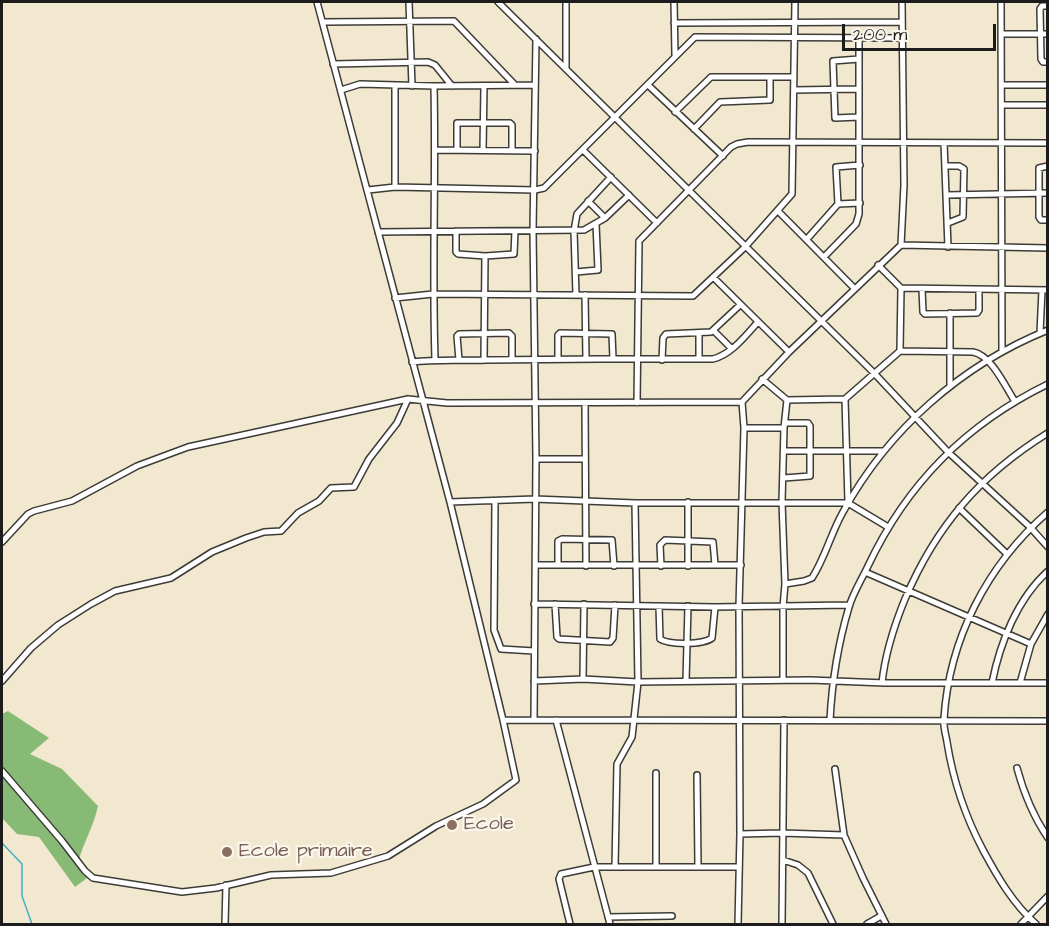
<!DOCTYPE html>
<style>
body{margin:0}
#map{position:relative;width:1049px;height:926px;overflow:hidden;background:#f2e8cf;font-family:"Architects Daughter",sans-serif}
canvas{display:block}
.frame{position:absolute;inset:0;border:3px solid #1c1c1c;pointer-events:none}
.scale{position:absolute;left:842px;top:24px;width:154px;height:27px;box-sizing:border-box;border:3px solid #1c1c1c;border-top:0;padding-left:8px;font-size:18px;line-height:21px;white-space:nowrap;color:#1c1c1c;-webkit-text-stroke:4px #fbf7ec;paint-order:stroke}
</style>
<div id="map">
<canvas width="1049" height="926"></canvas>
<div class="frame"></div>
<div class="scale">200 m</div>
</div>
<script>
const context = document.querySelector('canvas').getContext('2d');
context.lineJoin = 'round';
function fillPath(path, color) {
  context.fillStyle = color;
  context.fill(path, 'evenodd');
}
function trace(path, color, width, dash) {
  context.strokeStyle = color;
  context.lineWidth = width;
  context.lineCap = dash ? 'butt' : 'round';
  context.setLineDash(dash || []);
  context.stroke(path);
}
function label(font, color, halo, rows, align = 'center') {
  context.font = font + ' "Architects Daughter",sans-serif';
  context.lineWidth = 4.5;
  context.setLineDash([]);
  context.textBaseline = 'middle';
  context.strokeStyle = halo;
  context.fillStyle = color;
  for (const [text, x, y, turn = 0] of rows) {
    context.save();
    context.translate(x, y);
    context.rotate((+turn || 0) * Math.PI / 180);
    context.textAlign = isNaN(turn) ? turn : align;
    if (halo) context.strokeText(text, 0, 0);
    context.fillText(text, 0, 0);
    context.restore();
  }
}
fillPath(new Path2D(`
 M8 711 49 738 30 754 62 769 98 806C94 826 83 843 78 863L87 878 75 887 39 837 17 834 2 818V714Z`), '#87bb75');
trace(new Path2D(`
 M2 843 22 864V896L32 924`), '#44aec2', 1.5);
const minor = new Path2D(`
 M409 2 412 86
 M498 2 874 373 948 452 1030 527 1048 547
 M674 2 675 55
 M1001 2 1002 350
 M1048 6H1042L1040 9 1041 59 1043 62H1048
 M323 22 454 21 515 85
 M674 23 902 22
 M1002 34H1048
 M859 59 833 61 835 118 859 117
 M333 64 428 62 435 65 452 86
 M566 67V2
 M395 85V187
 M648 85 723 156
 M1002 85H1048
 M434 86C436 177 432 268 435 359
 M341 90 360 84 434 86 535 85
 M794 90 859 89
 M1002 105H1048
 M675 112 711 77H794
 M694 129 720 102 770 100V77
 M944 143 948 247
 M435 150 535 151
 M457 150V123H510L512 125V150
 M483 150 484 86
 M583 150 657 223
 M946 166H959L964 169 963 217 948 223
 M1048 166 1039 168V217L1041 220H1048
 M368 190 395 187 535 190 544 188 695 37 902 38
 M947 195 1048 193
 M588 201 605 218
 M838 204 836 167 860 165
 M778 211 855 289
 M456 231V252L458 254 485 256 514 254 515 231
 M378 232 584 230 605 218 629 195
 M807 239 838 204 860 203
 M901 245 904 185 902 2
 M824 257 856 224 859 214V37
 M878 265 901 288 1048 290
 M576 272 598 270 596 224
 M713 277 789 352
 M922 289 923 312 925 314 977 313 979 310V290
 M576 295 574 231 577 214 611 177
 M585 295 586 359
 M395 298 433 294 693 296 745 247 792 194 795 2
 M714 331 732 349
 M1040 333 1042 290
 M699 334V359
 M900 351 901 288
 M558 359V335L560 333 612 334 613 359
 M459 360 457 336 459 334 509 333 512 336V359
 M484 360 485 256
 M662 360 663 338 666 334 711 332 740 305
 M412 362C437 359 461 361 486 360 562 359 637 359 713 359 732 354 745 336 758 322
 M762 379 787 400 845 399 900 351 973 352C991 355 1005 386 1014 400
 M950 386V313
 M845 399 848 502
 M585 403 586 566
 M637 403 639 241 731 147 737 144 748 142 1048 143
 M744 428H784
 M784 451H883
 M536 459H585
 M784 478 810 476V426L808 423H785
 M495 501 494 630 501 649 534 651
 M450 502 535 499 635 503H848L888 527
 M959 508 1007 554
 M2 542 28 514 34 511 72 501 137 466 188 447 408 399 447 403 742 402
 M536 565H741
 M558 565V541L562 539 612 540 614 566
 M661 566 660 545 665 540 713 542 715 565
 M688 566V502
 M865 572 1031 644
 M785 584 804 581 812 578C825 558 831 533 843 512 888 430 961 365 1048 330
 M534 604 715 607 849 605
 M555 604 557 637 559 639 610 642 613 638 615 605
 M659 606 660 639C669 645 703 645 712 638L715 607
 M583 679 584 604
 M783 680V607L785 584 782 502 784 428 787 400
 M2 681 31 648 58 625 91 604 115 591 171 578 212 552 246 538 264 532 281 531 298 513 319 501 331 488 354 487 369 459 397 423 408 399
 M534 681 583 679 638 682 810 680 885 683H1048
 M686 681 688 606
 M882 683C885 654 894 626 905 599 936 526 980 475 1048 433
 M992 683C1000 643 1017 599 1048 571
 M1020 683 1031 644 1048 614
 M503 720 1048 721
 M534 720 536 459 533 231 536 39
 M556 720 610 924
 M830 720C832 682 838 644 849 607 853 593 862 579 868 566 907 483 966 424 1048 384
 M1017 768C1024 794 1033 816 1048 838
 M835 769 844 835 863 878 886 924
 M2 771 62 841 85 871 93 878 182 892 216 888 271 875 331 873 388 856 436 826 483 804 516 780 503 720 450 502 317 2
 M697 775 698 866
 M740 834 782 833 844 835
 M783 860 798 865 808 873 833 924
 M615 867 617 764 632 737 638 682 635 503
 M656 867V773
 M608 917 672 916
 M225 924 226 885
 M570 924 559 879 561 874 594 867H738
 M738 924 740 834 739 606 744 428 742 402 789 352 901 245 1048 248
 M782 924 784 720
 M867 924 881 916
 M1021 924 1048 896
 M1036 924C1013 904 997 876 983 850 965 816 953 780 947 742 946 735 943 727 944 719 949 639 987 565 1048 512`);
trace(minor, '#3c3b37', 8);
trace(minor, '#fff', 5);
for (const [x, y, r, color] of [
 [452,825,6,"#8d6e63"],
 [227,852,6,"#8d6e63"]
]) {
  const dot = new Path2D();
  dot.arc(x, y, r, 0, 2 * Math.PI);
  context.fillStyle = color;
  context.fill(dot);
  trace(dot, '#fbf7ec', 2);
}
label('20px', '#785e54', '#fbf7ec', [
 ["Ecole",464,825],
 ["Ecole primaire",239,852]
], 'left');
</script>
